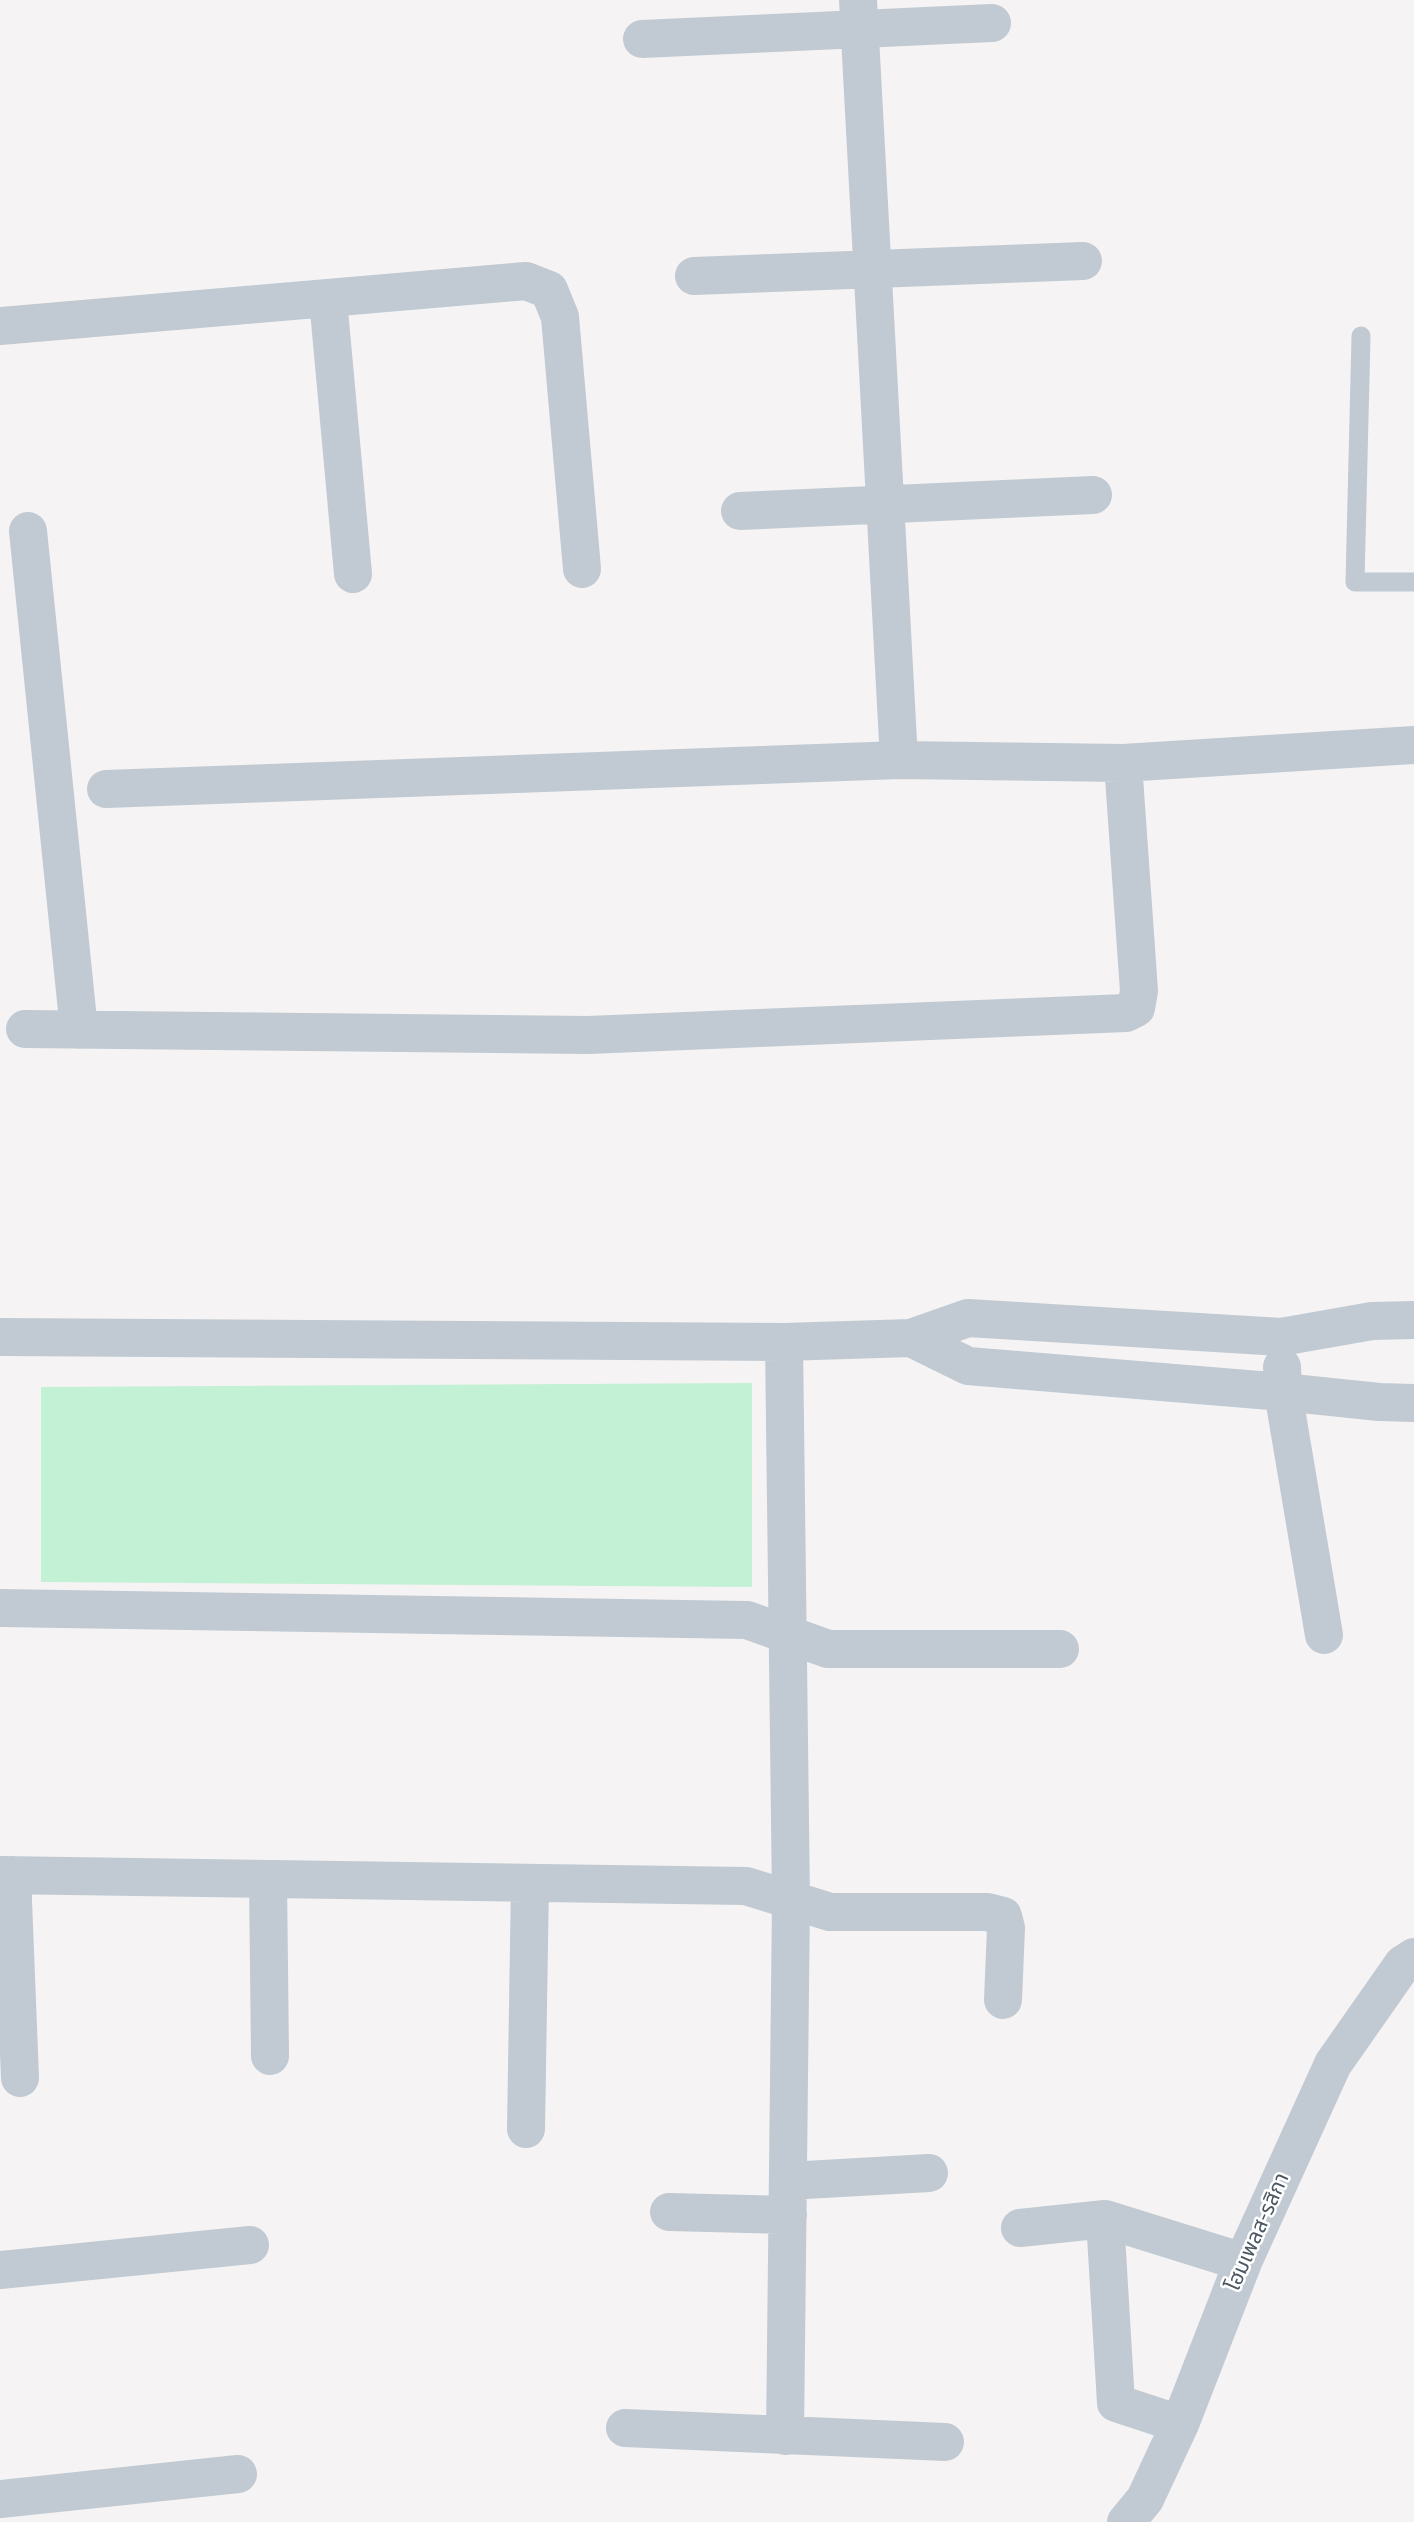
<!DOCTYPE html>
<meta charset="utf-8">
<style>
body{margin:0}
canvas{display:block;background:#f5f3f3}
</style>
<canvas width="1414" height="2522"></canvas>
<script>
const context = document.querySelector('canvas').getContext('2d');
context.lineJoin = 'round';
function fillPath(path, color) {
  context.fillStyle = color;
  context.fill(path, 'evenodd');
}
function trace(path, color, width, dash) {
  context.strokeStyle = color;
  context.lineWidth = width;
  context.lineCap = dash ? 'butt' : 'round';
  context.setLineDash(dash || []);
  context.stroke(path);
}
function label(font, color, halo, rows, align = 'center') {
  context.font = font + ' "Fira Sans Condensed","Noto Sans Thai",sans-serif';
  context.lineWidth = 5;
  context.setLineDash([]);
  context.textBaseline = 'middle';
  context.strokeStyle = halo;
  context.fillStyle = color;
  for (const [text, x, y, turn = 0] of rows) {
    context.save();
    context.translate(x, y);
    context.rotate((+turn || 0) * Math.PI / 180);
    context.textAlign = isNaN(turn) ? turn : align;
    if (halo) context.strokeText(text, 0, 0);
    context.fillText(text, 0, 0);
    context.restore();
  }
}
fillPath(new Path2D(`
 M752 1383V1587L41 1582V1387Z`), '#c3f1d5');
trace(new Path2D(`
 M1361 336 1355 582H1414`), '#c1cad2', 19);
trace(new Path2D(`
 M858 0 899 760
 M642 39 992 23
 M694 276 1083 261
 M328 299 353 574
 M0 326 526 281 549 290 560 317 582 569
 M740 511 1093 495
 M28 531 79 1030
 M106 789 899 760 1123 763 1414 745
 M25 1029 588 1035 1126 1013 1136 1008 1139 991 1123 763
 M0 1337 784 1342 911 1338 968 1318 1281 1337 1372 1321 1414 1320
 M911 1338 968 1366 1283 1392 1379 1402 1414 1403
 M784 1342 791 1900 785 2436
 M1282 1367 1283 1392 1324 1635
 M0 1608 747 1620 828 1649H1060
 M0 1875 746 1886 830 1912H987L1003 1916 1006 1928 1003 2000
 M12 1875 20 2078
 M268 1879 270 2056
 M526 2129 530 1883
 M788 2181 929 2173
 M669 2212 788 2215
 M1105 2219 1116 2403 1180 2424
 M1020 2228 1105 2219 1243 2262
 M0 2270 250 2245
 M625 2428 945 2442
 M0 2499 238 2474
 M1126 2522 1145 2499 1180 2424 1243 2262 1333 2064 1403 1964 1414 1957`), '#c1cad2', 38);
label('21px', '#4a5661', '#fff', [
 ["โฮมเพลส-รสิกา",1258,2232,-66]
]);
</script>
